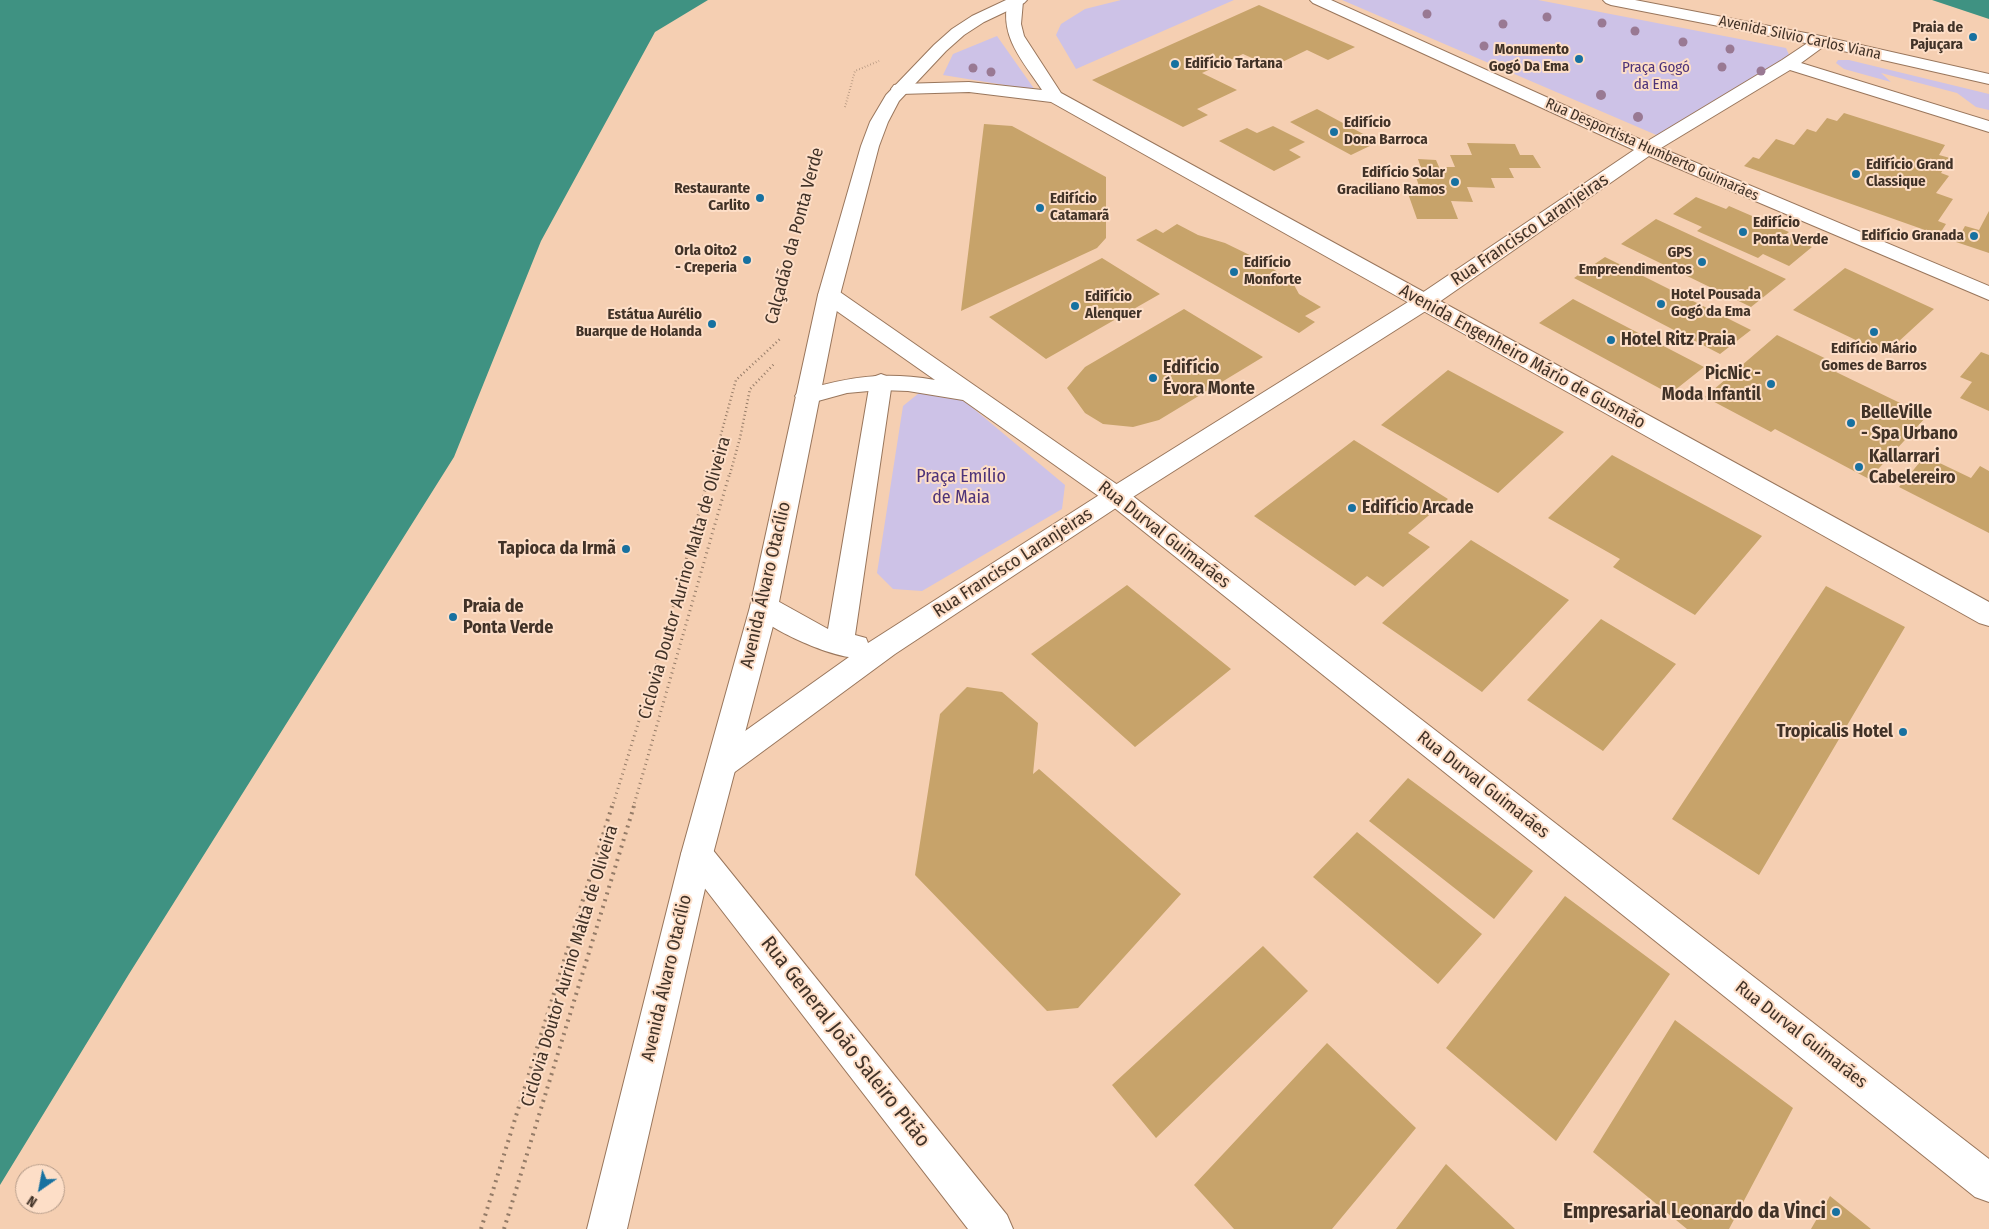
<!DOCTYPE html>
<meta charset="utf-8">
<style>
body{margin:0}
#map{position:relative;width:1989px;height:1229px;overflow:hidden;background:#f5cfb2;font-family:"Fira Sans Condensed",sans-serif}
canvas{display:block}
.north{position:absolute;left:15px;top:1164px;width:50px;height:50px;box-sizing:border-box;background:#fddec7;border:1px solid #b29987;border-radius:50%;rotate:213deg;font-size:14px;font-weight:700;line-height:20px;text-align:center;color:#413227}
.north::after{content:'';display:block;margin:auto;width:18px;height:22px;background:#1771a0;clip-path:polygon(50% 0,100% 100%,50% 72%,0 100%)}
</style>
<div id="map">
<canvas width="1989" height="1229"></canvas>
<div class="north">N</div>
</div>
<script>
const context = document.querySelector('canvas').getContext('2d');
context.lineJoin = 'round';
function fillPath(path, color) {
  context.fillStyle = color;
  context.fill(path, 'evenodd');
}
function trace(path, color, width, dash) {
  context.strokeStyle = color;
  context.lineWidth = width;
  context.lineCap = dash ? 'butt' : 'round';
  context.setLineDash(dash || []);
  context.stroke(path);
}
function label(font, color, halo, rows, align = 'center') {
  context.font = font + ' "Fira Sans Condensed",sans-serif';
  context.lineWidth = 4;
  context.setLineDash([]);
  context.textBaseline = 'middle';
  context.strokeStyle = halo;
  context.fillStyle = color;
  for (const [text, x, y, turn = 0] of rows) {
    context.save();
    context.translate(x, y);
    context.rotate((+turn || 0) * Math.PI / 180);
    context.textAlign = isNaN(turn) ? turn : align;
    if (halo) context.strokeText(text, 0, 0);
    context.fillText(text, 0, 0);
    context.restore();
  }
}
fillPath(new Path2D(`
 M1121 0H1234L1076 69 1056 35 1061 24 1085 9Z
 M1342 0H1538L1786 48 1790 57 1661 137Z
 M997 36 1035 90 943 75 953 54Z
 M1838 60H1849L1989 94V110L1976 107 1957 93 1881 73 1891 82 1844 69 1836 63Z
 M943 392 962 399 1065 485 1062 509 922 591 893 589 877 573 903 406 919 393Z`), '#cdc2e7');
fillPath(new Path2D(`
 M0 0H708L655 32 541 241 454 457 129 974 0 1185Z
 M1932 0H1989V19Z`), '#3f9282');
fillPath(new Path2D(`
 M1259 5 1355 47 1328 60 1307 50 1272 67 1243 54 1202 73 1237 90 1197 109 1208 115 1183 127 1092 80Z
 M1317 109 1378 142 1351 155 1290 122Z
 M1844 113 1945 145 1939 155 1950 158 1941 173 1949 176 1936 193 1953 199 1938 221 1946 224 1939 235 1744 166 1753 157 1759 159 1776 139 1794 145 1807 129 1816 132 1827 118 1837 121Z
 M984 124 1012 126 1106 177V238L1097 248 961 311Z
 M1273 126 1305 142 1289 150 1301 157 1274 171 1219 141 1247 128 1257 133Z
 M1467 143 1515 144 1520 155H1533L1541 168H1509L1514 178H1491L1495 188 1467 187 1473 202 1451 201 1458 219H1417L1405 185 1419 186 1416 177H1424L1418 159 1436 160 1439 167H1455L1450 155H1472Z
 M1696 197 1726 209 1729 206 1789 232 1785 235 1812 247 1789 266 1763 254 1758 258 1697 231 1702 227 1673 214Z
 M1989 211V253L1956 242 1965 226 1979 230Z
 M1656 219 1786 279 1751 307 1621 244Z
 M1177 224 1198 235 1225 243 1262 261 1293 283 1299 294 1321 307 1305 316 1315 322 1299 333 1136 240 1156 229 1163 233Z
 M1605 257 1751 330 1720 354 1574 278Z
 M1102 258 1160 294 1046 359 989 317Z
 M1845 268 1934 309 1885 354 1793 310Z
 M1573 299 1704 367 1670 394 1539 323Z
 M1184 309 1263 357 1159 420 1133 427 1103 424 1085 413 1067 388 1085 367Z
 M1777 335 1841 366 1836 372 1927 416 1869 479 1775 429 1771 432 1705 397Z
 M1981 352 1989 355V411L1960 398 1972 382 1960 377Z
 M1448 370 1564 432 1498 493 1381 425Z
 M1354 440 1448 499 1408 533 1430 547 1383 587 1367 576 1355 586 1254 516Z
 M1612 455 1762 536 1695 615 1613 567 1620 559 1548 518Z
 M1925 456 1971 478 1980 466 1989 471V533L1899 487Z
 M1471 540 1569 600 1482 692 1382 623Z
 M1127 585 1231 669 1135 747 1031 654Z
 M1826 586 1905 627 1759 875 1672 819Z
 M1601 619 1676 664 1603 751 1527 700Z
 M967 687 1002 692 1038 723 1033 774 1039 769 1181 894 1078 1008 1047 1011 915 875 940 714Z
 M1408 778 1533 871 1494 919 1369 821Z
 M1357 832 1482 934 1438 984 1313 877Z
 M1565 896 1670 974 1556 1141 1446 1048Z
 M1263 946 1308 991 1156 1138 1112 1085Z
 M1675 1020 1793 1108 1729 1229H1687L1593 1152Z
 M1327 1043 1416 1128 1332 1229H1234L1194 1185Z
 M1446 1164 1515 1229H1396Z
 M1830 1196 1871 1229H1811Z`), '#c7a36a');
const minor = new Path2D(`
 M1310 0H1331L1646 142 1782 60 1815 38H1827L1829 41 1827 44 1801 63 1989 121V132L1790 70 1661 148 1989 286V300L1649 156 1432 307 1125 502 895 654 732 774 721 778 710 774 706 765 710 756 849 657C826 654 762 628 750 607L754 599 764 596 774 599 828 629 870 382 873 377 881 374 889 377 892 382 855 635 866 638 868 643 1107 490 1416 297 1634 150 1313 3Z
 M697 839 708 844 1007 1215 1013 1229H968L686 864 681 854 686 844Z`);
const tertiary = new Path2D(`
 M1008 0 1023 1 1021 24 1024 36 1061 93 1989 602V626L1979 623 1051 102 969 92 900 94 894 93 891 89 894 85 900 84 969 82 1042 90C1023 61 999 37 1008 0Z
 M829 289 837 290 1125 490 1989 1159V1202L1975 1197 1107 502 963 400 908 391 880 390 847 393 807 404 799 401 795 396 799 391C850 377 883 371 935 380L821 300 818 295 821 290Z`);
const primary = new Path2D(`
 M1006 0H1027L1024 3 984 22 964 35 946 51 899 101 888 122 879 146 840 295 778 607 713 854 627 1229H587L681 854 750 607 818 295 861 146 870 122 886 95 934 45 952 29 972 16Z
 M1603 0H1635L1821 36 1989 74V84L1821 46 1611 5 1606 3Z`);
trace(minor, '#99765c', 2);
trace(tertiary, '#99765c', 2);
trace(primary, '#99765c', 2);
trace(new Path2D(`
 M845 107 855 71 879 61`), '#947b67', 2, [0.5, 2.5]);
trace(new Path2D(`
 M710 474 736 380 780 339
 M730 474 740 438 750 389 774 364`), '#947b67', 2.5, [1, 3]);
trace(new Path2D(`
 M612 808 666 633 710 472
 M633 808 730 472`), '#947b67', 3, [1, 4]);
trace(new Path2D(`
 M481 1229 612 806
 M504 1229 634 806`), '#947b67', 4, [2, 5]);
fillPath(minor, '#fff');
fillPath(tertiary, '#fff');
fillPath(primary, '#fff');
context.fillStyle = '#997993';
for (const [x, y, r] of [
 [1427,14,4.5],
 [1547,17,4.5],
 [1602,23,4.5],
 [1503,24,4.5],
 [1635,31,4.5],
 [1683,42,4.5],
 [1484,46,4.5],
 [1730,49,4.5],
 [1722,67,4.5],
 [973,68,4.5],
 [1674,71,4.5],
 [1761,71,4.5],
 [991,72,4.5],
 [1601,95,5],
 [1638,117,5]
]) {
  context.beginPath();
  context.arc(x, y, r, 0, 2 * Math.PI);
  context.fill();
}
for (const [x, y, r, color] of [
 [1973,37,5,"#1771a0"],
 [1579,59,5,"#1771a0"],
 [1175,64,5,"#1771a0"],
 [1334,132,5,"#1771a0"],
 [1856,174,5,"#1771a0"],
 [1455,182,5,"#1771a0"],
 [760,198,5,"#1771a0"],
 [1040,208,5,"#1771a0"],
 [1743,232,5,"#1771a0"],
 [1974,236,5,"#1771a0"],
 [747,260,5,"#1771a0"],
 [1702,262,5,"#1771a0"],
 [1234,272,5,"#1771a0"],
 [1661,304,5,"#1771a0"],
 [1075,306,5,"#1771a0"],
 [712,324,5,"#1771a0"],
 [1874,332,5,"#1771a0"],
 [1611,340,5,"#1771a0"],
 [1153,378,5,"#1771a0"],
 [1771,384,5,"#1771a0"],
 [1851,423,5,"#1771a0"],
 [1859,467,5,"#1771a0"],
 [1352,508,5,"#1771a0"],
 [626,549,5,"#1771a0"],
 [453,617,5,"#1771a0"],
 [1903,732,5,"#1771a0"],
 [1836,1212,5,"#1771a0"]
]) {
  const dot = new Path2D();
  dot.arc(x, y, r, 0, 2 * Math.PI);
  context.fillStyle = color;
  context.fill(dot);
  trace(dot, '#fddec7', 2);
}
label('bold 15px', '#413227', '#fddec7', [
 ["Praia de",1963,28],
 ["Pajuçara",1963,45],
 ["Monumento",1569,50],
 ["Gogó Da Ema",1569,67],
 ["Edifício Tartana",1185,64,"left"],
 ["Edifício",1344,123,"left"],
 ["Dona Barroca",1344,140,"left"],
 ["Edifício Grand",1866,165,"left"],
 ["Classique",1866,182,"left"],
 ["Edifício Solar",1445,173],
 ["Graciliano Ramos",1445,190],
 ["Restaurante",750,189],
 ["Carlito",750,206],
 ["Edifício",1050,199,"left"],
 ["Catamarã",1050,216,"left"],
 ["Edifício",1753,223,"left"],
 ["Ponta Verde",1753,240,"left"],
 ["Edifício Granada",1964,236],
 ["Orla Oito2",737,251],
 ["- Creperia",737,268],
 ["GPS",1692,253],
 ["Empreendimentos",1692,270],
 ["Edifício",1244,263,"left"],
 ["Monforte",1244,280,"left"],
 ["Hotel Pousada",1671,295,"left"],
 ["Gogó da Ema",1671,312,"left"],
 ["Edifício",1085,297,"left"],
 ["Alenquer",1085,314,"left"],
 ["Estátua Aurélio",702,315],
 ["Buarque de Holanda",702,332],
 ["Edifício Mário",1874,349,"center"],
 ["Gomes de Barros",1874,366,"center"]
], 'right');
label('15px', '#413227', '#fddec7', [
 ["Avenida Silvio Carlos Viana",1800,38,12],
 ["Rua Desportista Humberto Guimarães",1652,150,24]
]);
label('15px', '#4d3379', '#fddec7', [
 ["Praça Gogó",1656,68],
 ["da Ema",1656,85]
]);
label('18px', '#413227', '#fddec7', [
 ["Rua Francisco Laranjeiras",1530,230,-34],
 ["Calçadão da Ponta Verde",795,236,-75],
 ["Avenida Engenheiro Mário de Gusmão",1522,357,29],
 ["Rua Durval Guimarães",1164,535,38],
 ["Rua Francisco Laranjeiras",1013,563,-33],
 ["Ciclovia Doutor Aurino Malta de Oliveira",685,578,-74],
 ["Avenida Álvaro Otacílio",766,585,-77],
 ["Rua Durval Guimarães",1483,785,38],
 ["Ciclovia Doutor Aurino Malta de Oliveira",570,966,-73],
 ["Avenida Álvaro Otacílio",667,978,-77],
 ["Rua Durval Guimarães",1801,1035,38]
]);
label('bold 18px', '#413227', '#fddec7', [
 ["Hotel Ritz Praia",1621,340],
 ["Edifício",1163,368],
 ["Évora Monte",1163,389],
 ["PicNic -",1761,374,"right"],
 ["Moda Infantil",1761,395,"right"],
 ["BelleVille",1861,413],
 ["- Spa Urbano",1861,434],
 ["Kallarrari",1869,457],
 ["Cabelereiro",1869,478],
 ["Edifício Arcade",1362,508],
 ["Tapioca da Irmã",616,549,"right"],
 ["Praia de",463,607],
 ["Ponta Verde",463,628],
 ["Tropicalis Hotel",1893,732,"right"]
], 'left');
label('18px', '#4d3379', '#fddec7', [
 ["Praça Emílio",961,477],
 ["de Maia",961,498]
]);
label('21px', '#413227', '#fddec7', [
 ["Rua General João Saleiro Pitão",845,1042,52]
]);
label('bold 21px', '#413227', '#fddec7', [
 ["Empresarial Leonardo da Vinci",1826,1212]
], 'right');
</script>
